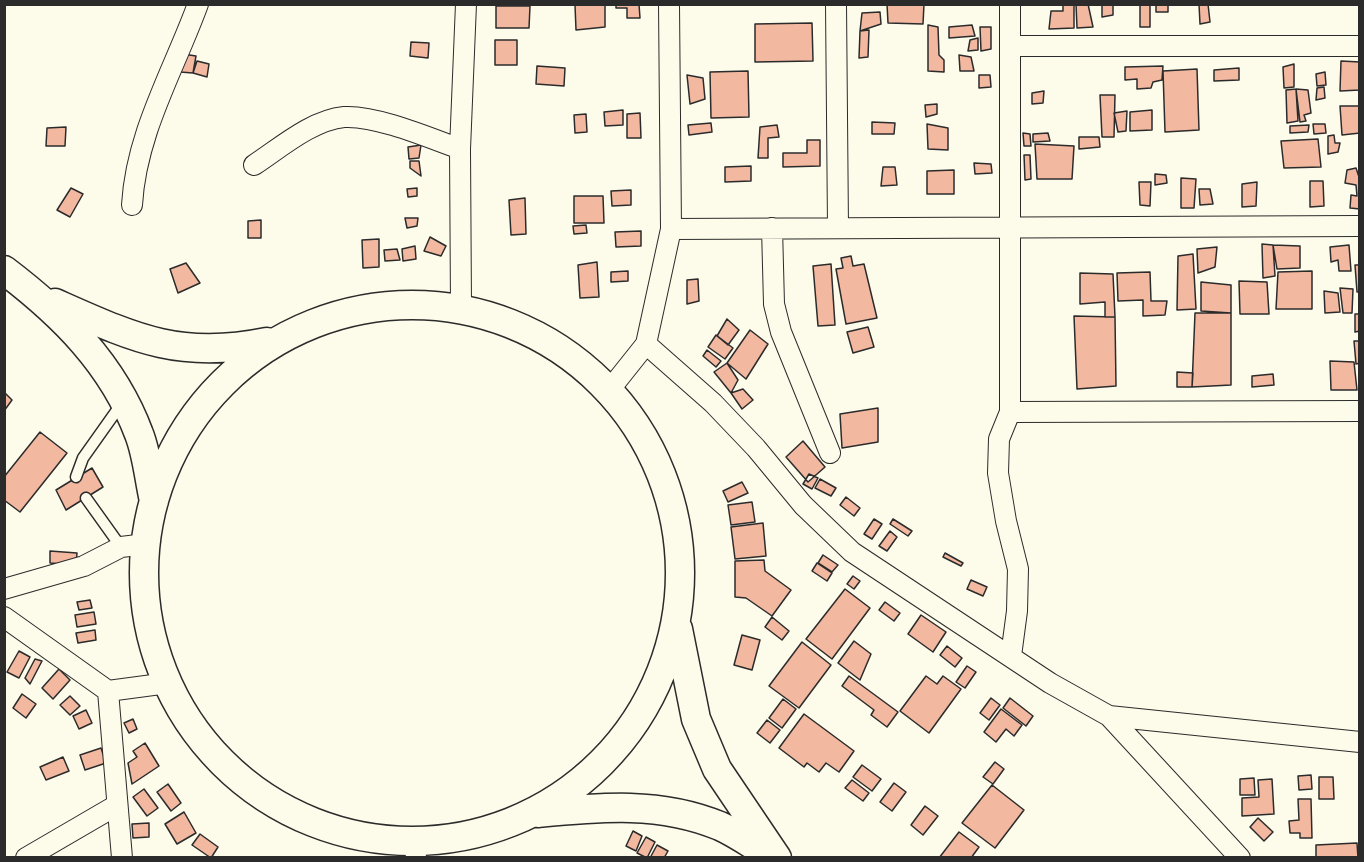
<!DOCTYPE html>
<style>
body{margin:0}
#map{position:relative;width:1364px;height:862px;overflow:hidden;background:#fdfbea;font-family:Inter,sans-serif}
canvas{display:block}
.frame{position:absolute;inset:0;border:6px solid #2b2b2b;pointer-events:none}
</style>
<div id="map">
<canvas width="1364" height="862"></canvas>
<div class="frame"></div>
</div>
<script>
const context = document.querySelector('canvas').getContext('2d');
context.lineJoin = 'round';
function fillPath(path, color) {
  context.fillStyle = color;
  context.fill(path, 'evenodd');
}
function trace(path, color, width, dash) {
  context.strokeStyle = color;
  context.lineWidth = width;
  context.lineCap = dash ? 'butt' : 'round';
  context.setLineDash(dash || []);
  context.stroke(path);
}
const building = new Path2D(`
 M605 4V27L576 30 575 5Z
 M616 4H639L640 18H627V8H616Z
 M887 4H924L923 24 888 23Z
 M1063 4H1074V28L1049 29 1051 11H1063Z
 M1076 4H1088L1093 27 1077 28Z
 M1102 4H1113V15L1102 17Z
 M1140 4H1150V27H1140Z
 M1156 4H1168V12H1156Z
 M1199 4H1208L1210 22 1200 24Z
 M496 6H530L529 28H496Z
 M880 12 881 24 860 31 862 13Z
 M812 23 813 61 755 62V24Z
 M928 25 938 27 939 55 944 60V72L928 71Z
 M972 25 975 36 949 38V27Z
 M980 27H991V49L981 51Z
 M869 30 868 57 859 58 860 31Z
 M978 38V50L968 51 970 40Z
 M495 40H517V65H495Z
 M411 42 429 43 428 58 410 56Z
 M183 54 196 56 193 73 180 72Z
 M959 55 971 57 974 71H960Z
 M197 61 209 64 207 77 193 73Z
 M1341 61 1360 62V90L1340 91Z
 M1294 64V87L1284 88 1283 67Z
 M537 66 565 68 564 86 536 84Z
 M1163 66 1162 80 1153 82 1151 88 1137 89V79L1125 80V67Z
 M1239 68V80L1214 81V70Z
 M1197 69 1199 130 1165 132 1163 71Z
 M748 71 749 117 711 118 710 72Z
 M1325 72 1326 85 1317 86 1316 74Z
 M687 75 703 78 705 99 690 104Z
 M979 75H990L991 87 979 88Z
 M1324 87 1325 98 1316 100 1317 88Z
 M1296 89 1298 121 1287 123 1286 90Z
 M1296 89 1308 90 1311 113 1304 115 1306 121 1300 122Z
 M1044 91 1043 103 1032 104V93Z
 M1100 95H1115L1114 137H1102Z
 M937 104V114L926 117 925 105Z
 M1340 106H1360V133L1342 135Z
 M623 110V125L605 126 604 112Z
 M1152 110V130L1130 131V112Z
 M1127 111 1126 131 1118 132 1114 113Z
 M640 113 641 138H627V114Z
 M586 114 587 132 575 133 574 115Z
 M872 122 895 123 894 134H872Z
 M711 123 712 132 689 135 688 125Z
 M927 124 948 128V150L928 149Z
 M1313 124H1325L1326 133 1314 134Z
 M777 125 779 137 768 138V158H758L760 127Z
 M1309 125 1308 132 1290 133V126Z
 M66 127 65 146H46L47 128Z
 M1023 133 1030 134 1031 146H1024Z
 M1048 133 1050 141 1033 142V134Z
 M1334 135 1335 143H1340L1338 152 1328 154V136Z
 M1079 137H1099L1100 147 1079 149Z
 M1318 139 1321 167 1284 168 1281 141Z
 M807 140H820V166L783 167V153H807Z
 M1035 144 1074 146 1072 179H1037Z
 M421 145 419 158 409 159 408 147Z
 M1024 155H1030L1031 179 1025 180Z
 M410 161H419L421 176 410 168Z
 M974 163 991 164 992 173 975 174Z
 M751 166V181L725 182V167Z
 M883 167H895L897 185 881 186Z
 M1356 168 1360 180V209L1350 208 1351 195 1357 196 1356 185 1345 183 1347 170Z
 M954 170V194H927V171Z
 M1155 174 1166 175 1167 183 1155 185Z
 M1181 178 1196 179 1194 208H1181Z
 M1310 181H1323L1324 206 1310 207Z
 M1139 182H1151L1150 206 1140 205Z
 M1257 182 1256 206 1242 207V184Z
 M71 188 83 194 70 217 57 210Z
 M417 188V196L408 197 407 189Z
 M1199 189H1210L1213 204 1200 205Z
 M631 190V205L612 206 611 191Z
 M574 196H603L604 223H574Z
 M525 198 526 234 511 235 509 200Z
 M405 218H418L417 226 407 228Z
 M261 220V238H248V221Z
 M586 225 587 233 574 234 573 226Z
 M641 231V246L616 247 615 232Z
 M430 237 446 246 441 256 424 251Z
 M379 239V267L363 268 362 240Z
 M1262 244 1273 245 1275 276 1263 278Z
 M1273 245 1300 246V268L1277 269Z
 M1349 245 1351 271H1339L1338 260 1331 262 1330 247Z
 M415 246 416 259 403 261 402 249Z
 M1217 247 1215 267 1198 273 1197 249Z
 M397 249 400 260 385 261 384 250Z
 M1193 254 1196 309 1177 310 1178 256Z
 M851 256 853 266 864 264 877 318 846 324 836 269 843 268 841 258Z
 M597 262 599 297 580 298 578 265Z
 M186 263 200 283 178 293 170 269Z
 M831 264 835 325 818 326 813 266Z
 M1355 265H1360V292H1357Z
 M628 271V281L611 282V272Z
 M1312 271V309H1276L1278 272Z
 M1150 272 1151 301H1167L1165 315 1143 316V300L1118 301 1117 273Z
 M1080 273 1113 274 1115 317H1105V302L1080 304Z
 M698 279 699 301 687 304V280Z
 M1239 281 1267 282 1269 314H1240Z
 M1201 282 1231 285V313L1201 311Z
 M1340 288 1353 289 1352 313H1343Z
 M1324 291 1338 293 1340 312 1325 313Z
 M1195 313H1231V385L1192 387Z
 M1355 314H1360V331L1355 332Z
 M1074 316 1115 317 1116 386 1077 389Z
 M727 319 739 330 728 345 717 336Z
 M868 327 874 347 853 353 847 332Z
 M750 330 768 344 746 379 727 363Z
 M716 335 733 348 725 359 708 347Z
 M1354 341H1360V363L1356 364Z
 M707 350 721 361 716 367 703 356Z
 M1330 361 1354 362 1357 390H1331Z
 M727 363 738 380 731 393 714 372Z
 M1177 372 1193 373 1192 387H1177Z
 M1273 374 1274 385 1252 387V376Z
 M743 389 753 400 742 409 731 393Z
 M4 392 12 400 4 411Z
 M878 408V442L842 448 840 414Z
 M40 432 67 453 20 512 4 500V477Z
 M803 441 825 467 808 482 786 457Z
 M92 468 103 487 66 510 56 490Z
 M809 474 818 478 812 489 803 484Z
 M820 479 836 488 831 496 815 488Z
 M742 482 748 493 728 502 723 491Z
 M846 497 860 508 854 516 840 505Z
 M752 502 755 522 731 525 728 505Z
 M874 519 882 524 872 539 864 534Z
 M893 519 912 531 908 536 890 524Z
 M763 523 766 556 735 559 731 527Z
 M890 531 897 537 887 551 879 546Z
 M50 551 77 553 76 565 50 563Z
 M945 553 963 563 961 566 943 557Z
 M823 555 838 565 832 572 818 563Z
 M764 560 765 571 791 590 772 616 746 598 735 597V561Z
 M817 563 832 573 827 581 812 571Z
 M853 576 860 581 854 589 847 584Z
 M971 580 987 587 983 596 967 589Z
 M845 589 870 608 832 659 806 639Z
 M90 600 92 608 79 610 77 602Z
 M885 602 900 613 894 621 879 610Z
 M94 612 96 624 77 627 75 615Z
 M921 615 946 632 933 652 908 634Z
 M772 617 789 631 782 640 765 627Z
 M95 630 96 640 78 643 76 633Z
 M742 635 760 640 752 670 734 665Z
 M854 641 871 654 860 680 838 663Z
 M802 642 831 665 799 708 769 686Z
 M947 646 962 658 955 667 940 655Z
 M19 651 30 657 19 678 7 672Z
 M35 659 42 661 30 684 25 678Z
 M967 666 976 672 965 688 956 682Z
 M59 669 70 680 53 699 42 688Z
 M849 676 898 712 887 727 871 715 874 710 842 686Z
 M926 676 937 684 943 676 961 689 929 733 900 711Z
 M22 694 36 704 26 718 13 708Z
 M70 696 80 706 70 715 60 705Z
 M991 698 1000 705 989 720 980 713Z
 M1010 698 1033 716 1026 726 1003 708Z
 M783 699 796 709 782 728 769 718Z
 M1001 709 1022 725 1014 736 1006 729 996 742 984 732Z
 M86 710 92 723 79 729 73 716Z
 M804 714 854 751 839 772 826 763 819 772 807 763 804 767 779 748Z
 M133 719 137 729 129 733 124 723Z
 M767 720 780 730 770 743 757 733Z
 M145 743 159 766 132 784 128 763 137 757 133 751Z
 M101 748 106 763 85 770 80 755Z
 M63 757 69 771 46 780 40 767Z
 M995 762 1004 769 993 784 983 777Z
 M862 765 881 779 872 791 853 777Z
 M1311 775 1312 789 1299 790 1298 776Z
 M1319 777H1333L1334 799H1319Z
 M1254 778 1255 795H1240V779Z
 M1272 779 1274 814 1242 816V798L1259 797 1258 780Z
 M852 780 869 793 863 801 845 788Z
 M894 783 906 792 892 811 880 802Z
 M168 784 181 803 171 811 157 792Z
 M992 785 1024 810 995 848 962 823Z
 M144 789 158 808 147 816 133 797Z
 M1298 799H1311L1312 838H1300V833H1290L1289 821 1299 820Z
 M925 806 938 816 923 835 911 825Z
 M184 812 196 833 177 844 165 824Z
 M1258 818 1273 832 1264 841 1250 827Z
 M149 823V837L133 838 132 824Z
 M633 831 642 836 636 851 626 846Z
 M959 832 979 847 971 858H939Z
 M200 834 218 847 211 858 192 845Z
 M646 837 655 842 647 858 637 853Z
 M1357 843 1358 858H1316V845Z
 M657 845 668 851 664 858H650Z`);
fillPath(building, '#f2b8a0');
trace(building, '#2b2b2b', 1.5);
const lane = new Path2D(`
 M76 477 83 458 122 403
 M86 498 121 547`);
const street = new Path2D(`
 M669 4 671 229 646 344 713 403 756 448 803 505 852 552 1050 683 1109 716 1240 858
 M836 4 838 228
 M1010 4V412L999 439 998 473 1006 521 1018 569 1017 611 1011 656
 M1010 46H1360
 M254 165C280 148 312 120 344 117 376 115 430 138 460 149
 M132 205C136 133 174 70 198 4
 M772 228 774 304 781 332 830 453
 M671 229 1360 226
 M461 307 460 149 466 4
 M607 393 646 344
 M1010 412 1360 411
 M4 589 84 566 121 547 146 544
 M4 617 108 691 168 683
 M108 691 122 858
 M1109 716 1360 742
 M415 843 416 858
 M26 858 117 805`);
const secondary = new Path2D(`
 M4 270C62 314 113 364 139 434 147 454 149 479 154 501
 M55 303C134 338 179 360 267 342
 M144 573a268 268 0 1 1 536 0a268 268 0 1 1-536 0Z
 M678 629 696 719 717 769 777 858
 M538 813C600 807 660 801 720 826 738 834 755 847 772 856`);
trace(lane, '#2b2b2b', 13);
trace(street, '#2b2b2b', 22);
trace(secondary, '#2b2b2b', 31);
trace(lane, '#fdfbea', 10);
trace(street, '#fdfbea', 20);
trace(secondary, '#fdfbea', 28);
</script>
